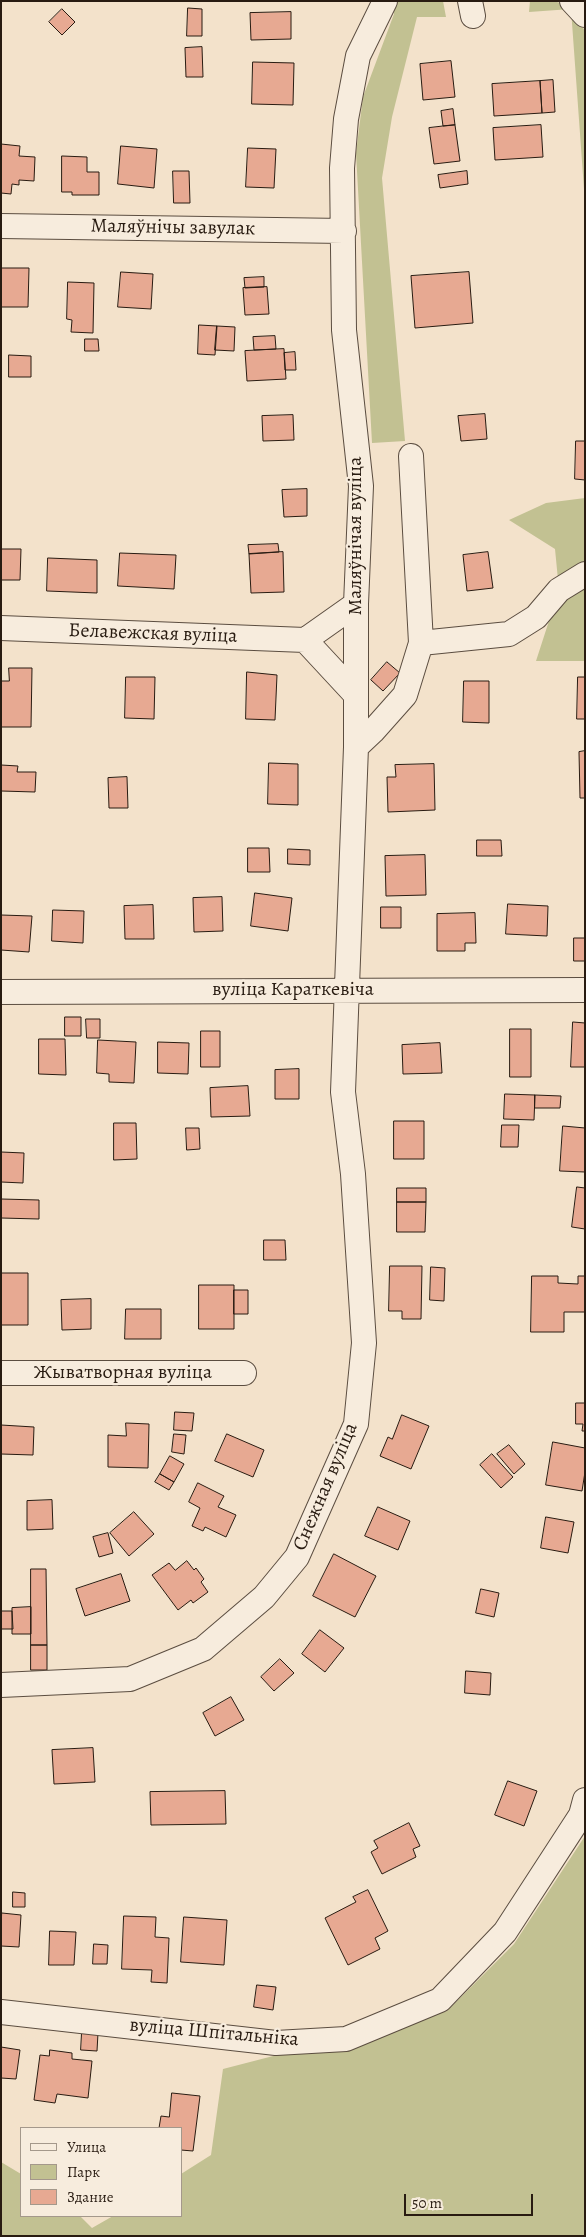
<!DOCTYPE html>
<meta charset="utf-8">
<style>
body{margin:0}
#map{position:relative;width:586px;height:2237px;overflow:hidden;background:#f3e2cb;font-family:Alegreya,serif}
canvas{display:block}
.frame{position:absolute;inset:0;border:2px solid #281b11;pointer-events:none}
.legend{position:absolute;left:20px;top:2127px;width:162px;height:90px;box-sizing:border-box;background:#f7ecdd;border:1px solid #a4988b;margin:0;padding:6px 9px;list-style:none;font-size:15px;color:#281b11}
.legend li{display:flex;align-items:center;gap:10px;height:25px}
.legend b{width:25px;border:1px solid #a4988b}
.scale{position:absolute;left:404px;top:2194px;width:129px;height:22px;box-sizing:border-box;border:2px solid #281b11;border-top:0;padding-left:6px;font-size:15px;line-height:18px;white-space:nowrap;color:#281b11;-webkit-text-stroke:4px #f7ecdd;paint-order:stroke}
</style>
<div id="map">
<canvas width="586" height="2237"></canvas>
<div class="frame"></div>
<ul class="legend">
<li><b style="height:6px;background:#f7ecdd"></b>Улица</li>
<li><b style="height:14px;background:#c2c192"></b>Парк</li>
<li><b style="height:14px;background:#e7a992"></b>Здание</li>
</ul>
<div class="scale">50 m</div>
</div>
<script>
const context = document.querySelector('canvas').getContext('2d');
context.lineJoin = 'round';
function fillPath(path, color) {
  context.fillStyle = color;
  context.fill(path, 'evenodd');
}
function trace(path, color, width, dash) {
  context.strokeStyle = color;
  context.lineWidth = width;
  context.lineCap = dash ? 'butt' : 'round';
  context.setLineDash(dash || []);
  context.stroke(path);
}
function label(font, color, halo, rows, align = 'center') {
  context.font = font + ' Alegreya,serif';
  context.lineWidth = 4.5;
  context.setLineDash([]);
  context.textBaseline = 'middle';
  context.strokeStyle = halo;
  context.fillStyle = color;
  for (const [text, x, y, turn = 0] of rows) {
    context.save();
    context.translate(x, y);
    context.rotate((+turn || 0) * Math.PI / 180);
    context.textAlign = isNaN(turn) ? turn : align;
    if (halo) context.strokeText(text, 0, 0);
    context.fillText(text, 0, 0);
    context.restore();
  }
}
fillPath(new Path2D(`
 M394 1H443L446 17H417L392 117 382 178 405 441 372 443 356 153 363 97 394 14Z
 M530 1C566 1 565 0 585 31V203L571 9 529 12Z
 M585 498V661H536L559 590 555 549 509 520 546 503Z
 M585 1836V2236H1V2162L21 2174V2216H80L92 2228 113 2216H181V2174L211 2155 223 2069 447 2011 514 1944Z`), '#c2c192');
const building = new Path2D(`
 M188 8 202 9V36H187Z
 M62 9 75 22 62 35 49 22Z
 M291 12V39L251 40 250 13Z
 M202 47 203 77H186L185 48Z
 M451 61 455 97 423 100 420 64Z
 M253 62 294 63 293 105 252 104Z
 M553 80 555 112 542 113 540 81Z
 M540 81 542 113 494 116 492 84Z
 M453 109 455 125 443 126 441 111Z
 M455 125 460 161 434 164 429 128Z
 M541 125 543 157 495 160 493 128Z
 M1 144 20 146 19 156 35 157 34 181 19 180V185L12 184 11 194 1 193Z
 M121 146 157 149 154 188 118 184Z
 M248 148 276 149 274 188 246 187Z
 M62 156 87 157V172H99V195H72V192H62Z
 M173 171H189L190 203H174Z
 M467 171 468 184 440 188 438 175Z
 M1 268H29L28 307H1Z
 M121 272 153 274 151 309 118 307Z
 M469 272 473 323 415 328 411 276Z
 M264 277V287L245 288 244 278Z
 M68 282 94 283 93 333 71 332 72 320 67 319Z
 M267 287 269 314 245 315 243 288Z
 M199 325 217 326 215 355 198 354Z
 M217 326 235 327 234 351 215 350Z
 M275 336 276 349 254 350 253 337Z
 M85 339H98L99 351H85Z
 M284 349 286 379 247 381 245 351Z
 M295 352 296 370H285L284 353Z
 M9 355 31 356V377H9Z
 M485 414 487 439 461 441 458 416Z
 M293 415 294 440 263 441 262 416Z
 M576 441H585V480L575 479Z
 M307 489V516L284 517 282 490Z
 M278 544 279 552 249 554 248 545Z
 M1 549H21L20 580H1Z
 M283 552 284 592 251 593 249 554Z
 M488 552 493 588 467 591 463 555Z
 M120 553 176 555 174 589 118 586Z
 M48 558 97 560V593L47 591Z
 M387 662 400 673 383 691 371 680Z
 M9 668H32L31 727H1V681H9Z
 M247 672 277 675 275 720 246 719Z
 M126 677H155L154 719 125 718Z
 M578 677H585V719H577Z
 M464 681H489V723L463 722Z
 M585 751V798H580L579 752Z
 M269 763 298 764V805L268 804Z
 M434 764 435 810 388 812 387 777H396L395 765Z
 M1 765 18 766 17 772H36L35 792 1 791Z
 M127 777 128 808H109L108 778Z
 M477 840H501L502 856H477Z
 M248 848H269L270 872H248Z
 M288 849 310 850V865L288 864Z
 M425 855 426 895 386 896 385 856Z
 M255 893 292 898 288 931 251 926Z
 M222 897 223 931 194 932 193 898Z
 M508 904 548 906 547 936 506 934Z
 M153 905 154 939H125L124 906Z
 M381 907H401V928H381Z
 M53 910 84 911 83 943 52 941Z
 M475 913 476 943H465V951H437V914Z
 M1 915 32 916 29 952 1 950Z
 M574 938H585V961H574Z
 M65 1017H81V1036H65Z
 M86 1019H100V1038H87Z
 M573 1022 585 1023V1067H571Z
 M510 1029H531V1077H510Z
 M201 1031H220V1067H201Z
 M39 1039H65L66 1075 39 1074Z
 M98 1040 136 1042 134 1083 109 1082V1074L97 1073Z
 M158 1042 189 1043 188 1074 158 1073Z
 M440 1043 442 1073 403 1074 402 1045Z
 M299 1069V1099H275V1070Z
 M248 1086 250 1116 211 1117 210 1088Z
 M505 1094 535 1095 534 1120 504 1119Z
 M535 1095 561 1096 560 1108H535Z
 M394 1121H424V1159H394Z
 M114 1123H136L137 1159 114 1160Z
 M502 1125H519L518 1147H501Z
 M563 1126 585 1128V1172L560 1171Z
 M186 1128H199L200 1149 187 1150Z
 M1 1152 24 1153 23 1183 1 1182Z
 M577 1187 585 1188V1229L572 1227Z
 M397 1188H426V1202H397Z
 M1 1199 39 1200V1219L1 1218Z
 M397 1202H426L425 1232H397Z
 M264 1240H285L286 1260H264Z
 M390 1266H422L421 1319H402V1311H389Z
 M431 1267 445 1268 444 1301 430 1300Z
 M1 1273H28V1325H1Z
 M532 1276H558V1283L578 1284V1276H585V1312H564V1332H531Z
 M199 1285H234V1329H199Z
 M234 1290H248V1314H234Z
 M91 1299V1329L62 1330 61 1300Z
 M126 1309H161V1339H125Z
 M576 1403H585V1431H582L583 1424H576Z
 M175 1412 194 1413 192 1431 174 1430Z
 M402 1415 429 1426 411 1469 380 1456 388 1437 392 1439Z
 M126 1423 149 1424 148 1468 108 1467V1435L126 1436Z
 M1 1425 34 1427 33 1455 1 1454Z
 M174 1434 186 1435 184 1454 172 1452Z
 M227 1434 264 1450 253 1477 215 1461Z
 M553 1442 585 1448V1472L582 1491 546 1485Z
 M509 1445 525 1464 514 1474 497 1454Z
 M492 1454 513 1477 501 1488 480 1465Z
 M170 1456 184 1464 174 1482 160 1474Z
 M160 1474 174 1482 169 1490 155 1482Z
 M198 1483 224 1496 218 1507 236 1515 226 1537 205 1527 203 1531 192 1526 200 1508 189 1502Z
 M52 1500 53 1529 27 1530V1501Z
 M378 1507 410 1521 398 1550 365 1536Z
 M134 1512 154 1534 129 1556 110 1533Z
 M546 1517 574 1522 568 1553 541 1548Z
 M108 1533 113 1553 99 1557 93 1537Z
 M334 1554 376 1576 355 1617 313 1596Z
 M187 1561 194 1570 196 1568 204 1579 201 1582 208 1592 193 1603 191 1600 178 1610 152 1575 169 1563 175 1570Z
 M31 1569H46L47 1645H31Z
 M121 1574 130 1601 85 1616 76 1589Z
 M481 1589 499 1593 494 1617 476 1613Z
 M31 1607V1634H12V1608Z
 M1 1611H12L13 1629H1Z
 M320 1630 344 1648 325 1672 302 1654Z
 M31 1645H47V1670H31Z
 M280 1659 294 1673 274 1691 261 1677Z
 M466 1671 491 1673 490 1695 465 1693Z
 M231 1697 244 1720 215 1736 203 1713Z
 M93 1748 95 1782 54 1784 52 1750Z
 M508 1781 537 1791 524 1826 495 1815Z
 M225 1791 226 1824 151 1825 150 1792Z
 M409 1823 420 1846 413 1849 416 1857 382 1874 371 1852 378 1848 374 1841Z
 M368 1890 388 1931 375 1938 380 1949 348 1965 325 1918 356 1902 353 1897Z
 M13 1892 25 1893V1907H13Z
 M2 1913 21 1915 19 1947 1 1946Z
 M124 1916 156 1917 155 1937 169 1938 167 1983 151 1982 152 1970 122 1969Z
 M184 1917 227 1920 224 1965 181 1962Z
 M50 1931 76 1932 74 1965H49Z
 M94 1944 108 1945 107 1964H93Z
 M257 1985 276 1987 273 2010 254 2007Z
 M82 2032 98 2033 97 2051 81 2050Z
 M1 2047 20 2050 16 2079 1 2078Z
 M50 2050 72 2053V2059L92 2061 88 2098 57 2094 55 2103 34 2100 40 2055 49 2056Z
 M172 2093 200 2096 193 2151 181 2150V2128H159L161 2116 169 2117Z`);
fillPath(building, '#e7a992');
trace(building, '#281b11', 1);
const minor = new Path2D(`
 M470 1 473 16
 M572 1 585 15
 M1 226 344 231
 M1 628 305 640 356 695
 M305 640 356 604
 M421 643 509 634 536 617 559 590 585 574
 M356 747 373 731 405 695 421 643 411 456
 M1 992 585 990
 M1 1373H244
 M1 1685 130 1679 203 1649 264 1597 297 1557 356 1424 364 1343 353 1174 343 1092 356 747V604L361 486 344 330 342 168 346 119 358 56 385 1
 M1 2012 276 2043 346 2039 440 2000 505 1932 581 1815 585 1800`);
trace(minor, '#5b4d40', 26);
trace(minor, '#f7ecdd', 24);
label('20px', '#281b11', '#f7ecdd', [
 ["Маляўнічы завулак",173,228,1],
 ["Маляўнічая вуліца",356,536,-90],
 ["Белавежская вуліца",153,634,2],
 ["вуліца Караткевіча",293,990],
 ["Жыватворная вуліца",123,1373],
 ["Снежная вуліца",326,1487,-67],
 ["вуліца Шпітальніка",214,2033,5]
]);
</script>
